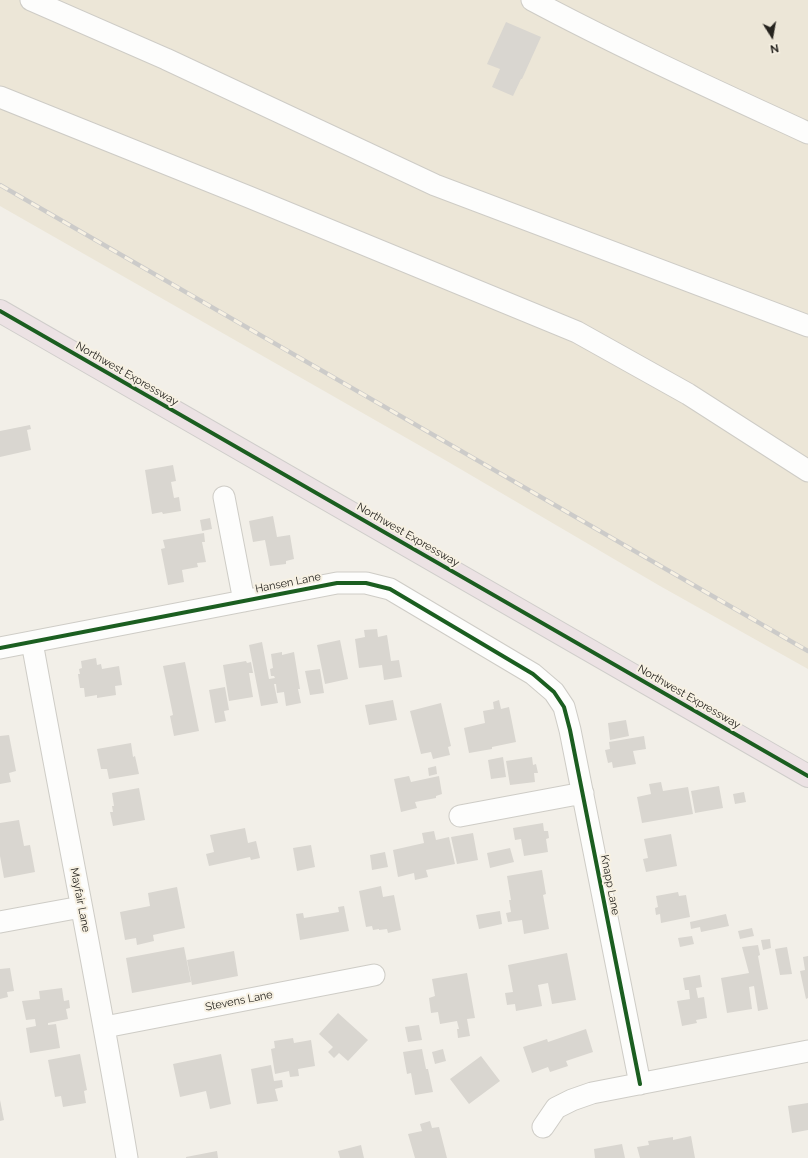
<!DOCTYPE html>
<style>
body{margin:0}
#map{position:relative;width:808px;height:1158px;overflow:hidden;background:#f2efe8;font-family:Raleway,sans-serif}
canvas{display:block}
.north{position:absolute;left:752px;top:16px;width:40px;height:40px;-webkit-text-stroke:3px #f7f1e3;paint-order:stroke;rotate:169deg;font-size:11px;font-weight:700;line-height:16px;text-align:center;color:#25231e}
.north::after{content:'';display:block;margin:auto;width:14px;height:18px;background:#25231e;clip-path:polygon(50% 0,100% 100%,50% 72%,0 100%)}
</style>
<div id="map">
<canvas width="808" height="1158"></canvas>
<div class="north">N</div>
</div>
<script>
const context = document.querySelector('canvas').getContext('2d');
context.lineJoin = 'round';
function fillPath(path, color) {
  context.fillStyle = color;
  context.fill(path, 'evenodd');
}
function trace(path, color, width, dash) {
  context.strokeStyle = color;
  context.lineWidth = width;
  context.lineCap = dash ? 'butt' : 'round';
  context.setLineDash(dash || []);
  context.stroke(path);
}
function label(font, color, halo, rows, align = 'center') {
  context.font = font + ' Raleway,sans-serif';
  context.lineWidth = 4;
  context.setLineDash([]);
  context.textBaseline = 'middle';
  context.strokeStyle = halo;
  context.fillStyle = color;
  for (const [text, x, y, turn = 0] of rows) {
    context.save();
    context.translate(x, y);
    context.rotate((+turn || 0) * Math.PI / 180);
    context.textAlign = isNaN(turn) ? turn : align;
    if (halo) context.strokeText(text, 0, 0);
    context.fillText(text, 0, 0);
    context.restore();
  }
}
fillPath(new Path2D(`
 M0 0H808V669L660 586 445 460 0 206Z`), '#ece6d7');
fillPath(new Path2D(`
 M506 22 541 37 522 79H521L513 96 492 87 500 69 487 64Z
 M30 425 31 429 27 430 31 450 0 457V431Z
 M173 465 176 481 171 482 174 498 179 497 181 511 163 514 162 512 152 514 145 470Z
 M273 516 277 537 290 535 294 559 286 561V564L270 566 265 540 253 542 249 521Z
 M210 518 212 529 202 531 200 520Z
 M204 533 205 542H202L206 562 197 563 198 567 182 570 184 582 168 585 161 549 165 548 163 540Z
 M377 629 378 637 387 635 391 661 399 660 402 677 384 680 382 665 359 668 355 639 365 637 364 630Z
 M340 640 348 679 325 684 317 645Z
 M262 642 269 679 275 678 274 676H271L270 669 273 668 271 654 282 652V655L294 652 300 689H298L301 703 286 706 284 692 277 693 276 684H274L278 703 261 706 249 645Z
 M96 658 97 665 101 664 102 669 119 666 122 685 115 686 116 695 97 698V695L85 697 84 688H80L78 674H80L79 669 82 668 81 661Z
 M246 661 247 663 251 662 253 673H249L253 697 229 701 223 665Z
 M185 662 199 731 174 736 170 716 173 715 163 666Z
 M320 669 324 693 310 695 305 671Z
 M225 687 229 710 224 711 226 721 215 723 209 690Z
 M393 700 397 720 369 725 365 705Z
 M499 700 501 709 509 707 516 742 492 747V749L469 753 464 728 485 723 483 711 494 709 493 702Z
 M441 703 451 746 448 747 450 755 433 759 431 752 421 754 410 711Z
 M626 720 629 736 610 740 608 723Z
 M9 735 16 771 9 773 11 782 0 784V736Z
 M644 736 646 749 633 751 636 764 613 768 612 762 608 763 605 750 610 749 609 742Z
 M131 743 133 757 135 756 139 774 109 779 107 769H101L97 749Z
 M503 757 506 777 491 779 488 760Z
 M532 757 533 765 536 764 538 773H534L535 782 510 785 506 761Z
 M436 766 437 774 429 776 428 768Z
 M409 776 411 782 439 776 442 794 436 796V798L415 802 417 808 401 812 394 779Z
 M661 782 663 791 688 787 693 814 642 823 637 797 651 794 649 784Z
 M719 786 723 808 695 813 691 791Z
 M139 788 145 820 113 826 110 812H113L112 806H114L112 793Z
 M744 792 746 802 735 804 733 794Z
 M19 820 24 846 30 845 35 872 4 878 0 856V823Z
 M543 823 544 831H548L549 838 546 839 548 852 524 856 521 839 515 840 513 828Z
 M245 828 248 843 256 841 260 858 251 860 250 857 209 866 206 854 214 852 210 835Z
 M434 831 436 840 449 837 455 864 426 870 428 877 415 880 414 873 398 877 393 850 424 843 422 833Z
 M473 833 478 860 457 864 451 837Z
 M671 834 677 866 646 872 643 859 648 858 644 839Z
 M311 845 315 867 297 871 293 848Z
 M510 848 514 862 490 868 487 853Z
 M385 852 388 867 372 870 370 855Z
 M542 870 546 894 543 895 549 929 524 934 522 920 508 922 506 913 511 912 509 900H511L507 876Z
 M381 886 383 897 394 895 401 930 388 933 387 929 379 930V929L373 930 372 926 366 927 359 891Z
 M177 887 185 928 153 935 154 941 137 945 136 938 125 940 120 912 150 906 148 893Z
 M678 892 679 896 686 895 690 917 661 923 660 914 656 915 655 908 658 907 656 896Z
 M344 906 349 931 300 940 296 914 303 913 304 918 339 912 338 907Z
 M500 911 502 924 479 929 476 915Z
 M726 914 729 926 701 932 700 927 691 929 690 922Z
 M752 928 754 936 740 939 738 931Z
 M692 936 694 944 680 947 678 938Z
 M770 939 771 948 763 950 761 940Z
 M758 945 760 955 758 956 768 1009 758 1011 754 986 749 987 752 1009 727 1013 721 978 749 973 742 947Z
 M184 947 191 982 132 993 126 958Z
 M787 947 792 974 780 975 775 949Z
 M234 951 238 976 192 985 187 960Z
 M567 953 576 1000 552 1004 548 983 538 985 542 1006 516 1011 515 1004 507 1005 505 993 513 992 508 965Z
 M808 956V998L806 999 800 971 805 970 803 957Z
 M10 968 14 991 7 992 8 997 0 999V969Z
 M467 973 475 1018 467 1019 470 1036 458 1038 457 1029H459L457 1021 440 1024 438 1012 431 1013 429 998 435 996 432 979Z
 M700 975 702 987 696 988 698 998 704 997 707 1018 696 1020 697 1023 682 1026 677 1001 690 999 689 990H685L683 978Z
 M62 988 64 1001 69 1000 70 1008 66 1009 68 1019 48 1023V1025L56 1024 60 1048 30 1053 26 1028 36 1026 35 1019 26 1020 22 1001 40 999 39 991Z
 M338 1013 368 1040 348 1061 339 1053 334 1058 328 1052 333 1047 319 1034Z
 M419 1025 422 1040 408 1042 405 1027Z
 M586 1029 593 1052 566 1061 568 1066 550 1072 548 1067 532 1073 523 1047 547 1039 548 1042Z
 M293 1038 294 1043 311 1040 315 1066 298 1069 299 1076 290 1077 289 1071 275 1074 271 1049 275 1048 274 1041Z
 M422 1049 426 1069H428L433 1092 415 1095 411 1073 407 1074 403 1052Z
 M443 1049 446 1061 435 1064 432 1052Z
 M80 1054 87 1090 84 1091 86 1103 63 1107 61 1096 55 1097 48 1060Z
 M221 1054 231 1104 210 1109 206 1091 180 1097 173 1064Z
 M481 1056 500 1081 469 1104 450 1079Z
 M271 1065 274 1081 282 1080 283 1087 275 1089 278 1101 257 1104 251 1069Z
 M0 1100 4 1120 0 1121Z
 M808 1103V1130L792 1133 788 1106Z
 M430 1121 432 1128 439 1127 447 1158H415L408 1134 422 1131 420 1124Z
 M691 1136 695 1158H640L637 1147 649 1145 648 1141 673 1137V1140Z
 M622 1144 625 1158H595L594 1149Z
 M361 1145 364 1158H340L338 1151Z
 M217 1151 218 1158H186V1157Z`), '#d9d6d0');
const minor = new Path2D(`
 M31 0 166 59 435 185 808 326
 M532 0C622 48 715 90 808 133
 M0 97 249 197 577 332 688 394 808 471
 M224 497 244 601
 M32 642C63 814 98 985 127 1158
 M0 648 337 583H366L390 589 533 674 554 692 564 707 570 730 640 1084
 M460 816 583 793
 M0 922 81 907
 M105 1027 374 975
 M543 1127 556 1108 572 1100 592 1093 808 1051`);
const major = new Path2D(`
 M0 311 808 776`);
trace(minor, '#ceccc6', 23);
trace(major, '#cfcdca', 24);
trace(minor, '#fdfdfc', 21);
trace(major, '#ece2e4', 22);
const rail = new Path2D(`
 M0 185 808 651`);
trace(rail, '#cccbc9', 4.5);
trace(rail, '#f7f1e3', 3, [9]);
trace(new Path2D(`
 M0 311 808 776
 M0 648 337 583H366L390 589 533 674 554 692 564 707 570 730 640 1084`), '#1b5e20', 4);
label('11px', '#25231e', '#f7f1e3', [
 ["Northwest Expressway",127,374,30],
 ["Northwest Expressway",408,535,30],
 ["Hansen Lane",288,583,-11],
 ["Northwest Expressway",689,697,30],
 ["Knapp Lane",610,885,79],
 ["Mayfair Lane",80,900,79],
 ["Stevens Lane",239,1001,-11]
]);
</script>
